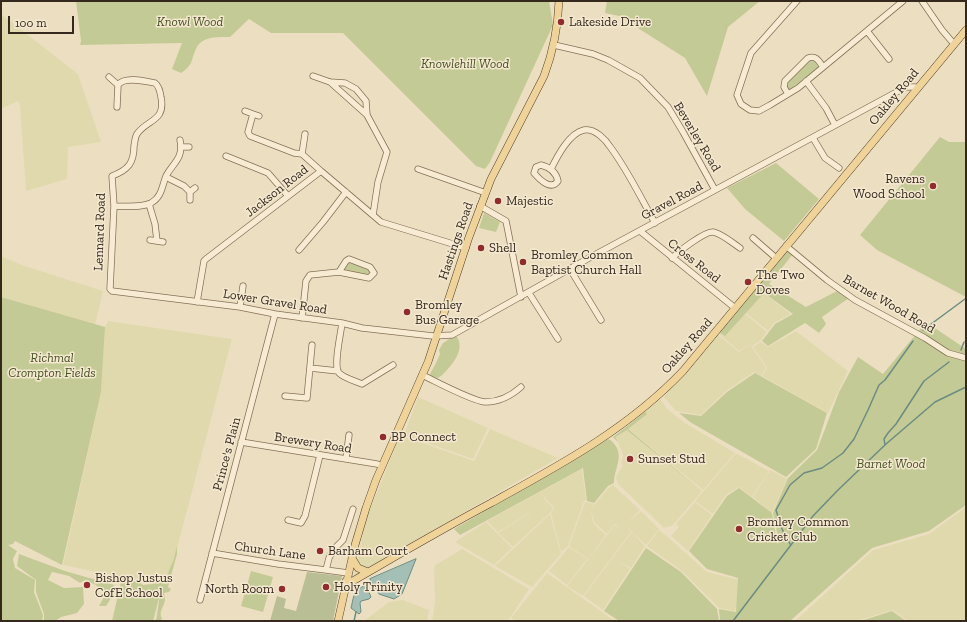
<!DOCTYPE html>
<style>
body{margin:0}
#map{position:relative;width:967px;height:622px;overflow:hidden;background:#ecdfc1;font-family:"Zilla Slab",serif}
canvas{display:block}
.frame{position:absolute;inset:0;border:2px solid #35281d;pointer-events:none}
.scale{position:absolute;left:8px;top:16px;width:66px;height:18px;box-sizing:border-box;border:2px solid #35281d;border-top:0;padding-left:5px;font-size:12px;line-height:14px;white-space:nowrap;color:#35281d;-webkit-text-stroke:3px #f4e9d0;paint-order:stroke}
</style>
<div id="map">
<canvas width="967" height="622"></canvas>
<div class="frame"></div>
<div class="scale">100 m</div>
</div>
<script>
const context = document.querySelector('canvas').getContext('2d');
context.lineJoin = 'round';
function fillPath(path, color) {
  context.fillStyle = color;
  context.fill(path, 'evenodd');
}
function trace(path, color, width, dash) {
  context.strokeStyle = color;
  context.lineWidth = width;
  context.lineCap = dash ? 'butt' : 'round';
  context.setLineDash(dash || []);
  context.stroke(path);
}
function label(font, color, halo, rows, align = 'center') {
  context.font = font + ' "Zilla Slab",serif';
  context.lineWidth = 3;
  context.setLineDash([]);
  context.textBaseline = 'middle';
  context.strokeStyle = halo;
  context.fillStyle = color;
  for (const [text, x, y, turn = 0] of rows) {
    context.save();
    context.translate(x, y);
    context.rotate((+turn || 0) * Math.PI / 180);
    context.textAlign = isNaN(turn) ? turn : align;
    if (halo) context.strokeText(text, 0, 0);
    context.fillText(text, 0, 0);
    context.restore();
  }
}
fillPath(new Path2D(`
 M1 14 78 74 101 142 68 147 67 179 26 191 20 105 18 101 1 109Z
 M1 256 22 265 103 291 95 325 1 297Z
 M758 289 791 314 774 323 768 331 741 309Z
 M740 310 767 332 761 340 752 346 750 344 739 351 718 333Z
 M108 321 232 339 167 587 63 565 101 392 105 327Z
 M796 331 848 371 828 413 762 376 767 368 753 347 761 342 768 347Z
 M717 334 739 352 750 344 766 368 761 376 754 372 726 391 701 415 676 411 664 397Z
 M418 397 488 428 473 459 404 435Z
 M660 399 667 409 685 423 735 453 703 490 626 427Z
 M626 428 702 491 673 525 664 528 618 484 616 477 623 465 621 464 623 455 618 442 613 437Z
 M490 429 558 458 354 576 366 520 400 435 474 461Z
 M736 453 769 471 752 497 739 487 726 495 713 514 695 501Z
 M582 469 586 500 584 501 568 546 561 552 551 513 554 508 540 492Z
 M770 470 787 479 772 513 753 497Z
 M613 485 640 510 627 523 641 511 659 529 646 545 628 528 631 532 583 596 567 586 615 525 621 530 615 524 607 534 594 522 591 510 595 504 608 488Z
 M540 492 547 502 498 532 487 521Z
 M547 502 553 508 550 513 513 547 498 533Z
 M585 502 594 504 591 510 593 523 606 535 588 559 569 546Z
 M695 502 712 515 688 551 671 536 679 527 676 524Z
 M966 507V621H908L893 610 856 621H795L873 550 929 534Z
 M550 514 561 554 532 587 495 566Z
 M486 522 512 548 494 565 455 542Z
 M659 530 669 538 707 572 744 581 735 611 719 608 682 571 647 546Z
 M632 532 645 546 631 568 619 561 630 569 603 610 584 596Z
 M569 547 587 559 567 585 549 571Z
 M462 549 529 589 508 621H432L435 602 434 566Z
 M547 573 615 621H516L511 618Z
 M403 600 429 610 427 621H364L389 602Z`), '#e1d9ae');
fillPath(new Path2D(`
 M76 1H549L553 25 490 162 485 169 476 166 343 33H271L249 19 230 37C218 37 201 36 196 49 190 62 194 64 181 73L172 69 182 43 80 45 81 41Z
 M607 1H760L728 27 707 96 685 58 619 16 605 13Z
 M810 59H815L819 65V67L789 90 786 87V82Z
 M940 137 949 142H966V297L877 250 860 235Z
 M776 163 819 199 784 241 745 209 727 188Z
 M484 213 500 222 496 232 479 228Z
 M787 250 793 254 769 284 806 307 837 291 849 298 822 317 826 324 819 333 805 323 768 346 762 341 775 324 793 314 764 293 725 336 719 332Z
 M350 261 371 270 370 275 344 271 343 267Z
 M1 297 105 327 101 392 62 565 15 541 13 544 8 545 17 551 13 559 15 568 35 580 34 592 43 615 42 621H1Z
 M926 322 966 349V505L929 531 872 548 790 621H720L719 609 736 612 738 578 707 569 689 551 727 496 739 488 772 513 777 542V544L779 542 773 513 788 478 817 450 839 392 858 357 883 374Z
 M454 336 457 337C466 350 450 368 441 376L438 378 431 376 430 374 436 363 440 354 439 350 443 343Z
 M755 373 827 413 816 449 786 477 690 422 679 413 701 416 727 392Z
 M645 412 647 414 628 429 702 491 627 430 615 437 618 442 613 437 626 427Z
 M608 439C611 440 613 442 615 445 624 457 614 469 614 483L608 486 594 503 587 501 583 468 460 535 454 529Z
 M177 546V554L168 587 171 589 169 592 164 593C164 594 165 599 165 600 164 607 158 612 162 619L160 621H156L160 594 153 621H112L121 582 116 580 117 575C123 575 125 578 130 580 135 582 139 581 143 585 148 584 155 584 159 584L161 581 164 584 166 583C167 576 169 568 173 562 174 560 176 549 177 546Z
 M646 548 681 572 717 609 719 621H619L604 611Z
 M19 554 65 571 114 585C113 594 111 599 106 606H99L104 597 103 592 96 585 85 580 80 583 69 576 52 572 48 580 64 588 83 587 84 604 77 613 61 617 55 621H44V614L36 592V580L17 566Z
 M251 571 273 577 263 612 241 606Z
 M892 611 906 621H861Z`), '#c4ca95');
fillPath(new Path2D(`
 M307 572 342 576 333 621H270L277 596 286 599 284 608 296 611Z`), '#babe94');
const water = new Path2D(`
 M416 559 402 594 394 599 379 594 370 579Z
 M366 585 371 597 369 599 361 601 360 603 361 612 359 614 351 608C354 596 353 590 366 585Z`);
fillPath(water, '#a3bfb6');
trace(water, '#6b8c83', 1);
trace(new Path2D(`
 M923 330 965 299
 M961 350 964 342
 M885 445 884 439 888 433 896 424 924 381 949 362
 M790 544 782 529 776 510 790 485 804 473 822 468 843 453 854 439 868 410 879 385 885 380 913 341
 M354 621 356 612
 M733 621 813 516 838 490 886 444 935 402 966 387`), '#6b8c83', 1.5);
const minor = new Path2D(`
 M797 1 751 53 737 95 741 104 750 110 759 111 770 105 798 88 903 1
 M922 1 942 30 954 44
 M867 31 889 59
 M554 45 593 54 608 60 640 78 668 107 683 132 715 190
 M313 76 330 82 345 83 356 89 366 101 367 115 387 152 378 182 373 215
 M109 77 118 85C124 76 145 81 155 83 159 86 160 91 161 97 166 122 147 119 137 134 135 137 135 141 134 146 134 163 128 170 112 176L114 206 110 289 112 291 240 307 275 314 342 323 362 328 433 336 452 335 589 258 906 87H915L917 89
 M806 81 826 108 835 125
 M330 82 367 115
 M788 94 784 87 785 81 808 58C816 55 819 61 823 67
 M117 107 118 85
 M245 111 253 114
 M259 116 253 114 248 132 250 136 294 153 302 154
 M305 134 302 154 321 171
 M813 138 825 158 839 168
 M182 147H189
 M226 156 268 173 288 196
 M541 165C549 167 556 172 558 181 551 191 540 180 534 173L536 167Z
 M418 169 486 193
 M551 169C557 157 569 133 584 130 595 128 606 140 611 148 628 171 641 198 655 223
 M166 177 184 186 190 192
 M190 200V192L195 188
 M149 204 155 224 157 241
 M114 206C125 206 141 208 151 203 162 197 162 186 166 176 173 163 184 158 180 140
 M480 206 506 221 521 297
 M640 231 735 308
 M753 238 776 258
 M150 240 163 242
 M786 246 827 280 855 300 925 338 948 353 966 358
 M299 250 323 222 346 192
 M672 258C678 252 705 231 713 232 721 233 734 244 740 248
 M570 269 601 320
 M529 293 558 339
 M197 302 204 261 206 259 321 171 381 222 466 248
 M240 307 243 286
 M302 318 306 281 310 275 339 272 369 278 374 273 370 267 349 259 346 261 339 272
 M342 323C341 333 333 366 339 373 344 378 355 381 362 384L393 365
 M310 368 338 371
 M422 375C437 382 472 401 485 402 500 402 511 396 521 387
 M285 396 307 398 312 345
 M241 442 377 464 382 466
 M346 459 349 435
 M288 520 301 523 305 516 320 455
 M212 553 278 564 326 570 329 558 333 550 343 540 353 509
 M326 570 348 573
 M200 600 275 314`);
const major = new Path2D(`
 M352 558 358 568 368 572
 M346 581 351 582C398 555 444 528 491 503 560 465 628 429 683 371L966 30
 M338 621 355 545 366 508 376 480 428 362 469 237 491 179 544 76C553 52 558 27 559 1`);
trace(minor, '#857059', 7);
trace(major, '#523e2d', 8);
trace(minor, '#f7ecd3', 5.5);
trace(major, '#efd399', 7);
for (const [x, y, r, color] of [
 [561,22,4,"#922b2d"],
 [933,186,4,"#922b2d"],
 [498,201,4,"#922b2d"],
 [481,248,4,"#922b2d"],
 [523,262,4,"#922b2d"],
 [748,282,4,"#922b2d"],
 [407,312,4,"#922b2d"],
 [383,437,4,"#922b2d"],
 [630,459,4,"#922b2d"],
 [739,529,4,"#922b2d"],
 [320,551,4,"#922b2d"],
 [87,585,4,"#922b2d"],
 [326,587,4,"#922b2d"],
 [282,589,4,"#922b2d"]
]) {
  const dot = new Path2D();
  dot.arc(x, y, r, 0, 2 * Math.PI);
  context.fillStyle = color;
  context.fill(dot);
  trace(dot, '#f4e9d0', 1.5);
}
label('italic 13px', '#465124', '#f4e9d0', [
 ["Knowl Wood",190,22],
 ["Knowlehill Wood",465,64],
 ["Richmal",52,358],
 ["Crompton Fields",52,373],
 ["Barnet Wood",891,464]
]);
label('13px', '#35281d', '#f4e9d0', [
 ["Lakeside Drive",569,22],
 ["Ravens",925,179,"right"],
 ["Wood School",925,194,"right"],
 ["Majestic",506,201],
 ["Shell",489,248],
 ["Bromley Common",531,255],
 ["Baptist Church Hall",531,270],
 ["The Two",756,275],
 ["Doves",756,290],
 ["Bromley",415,305],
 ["Bus Garage",415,320],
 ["BP Connect",391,437],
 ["Sunset Stud",638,459],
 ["Bromley Common",747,522],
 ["Cricket Club",747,537],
 ["Barham Court",328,551],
 ["Bishop Justus",95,578],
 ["CofE School",95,593],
 ["Holy Trinity",334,587],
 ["North Room",274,589,"right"]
], 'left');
label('13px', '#35281d', '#f4e9d0', [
 ["Oakley Road",894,97,-50],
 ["Beverley Road",697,137,59],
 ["Jackson Road",277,191,-38],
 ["Gravel Road",672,201,-28],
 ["Lennard Road",100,232,-88],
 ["Hastings Road",456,241,-71],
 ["Cross Road",694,261,38],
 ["Lower Gravel Road",275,302,9],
 ["Barnet Wood Road",889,304,30],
 ["Oakley Road",687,346,-49],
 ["Brewery Road",313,443,9],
 ["Prince's Plain",227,454,-75],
 ["Church Lane",270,551,8]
]);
</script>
